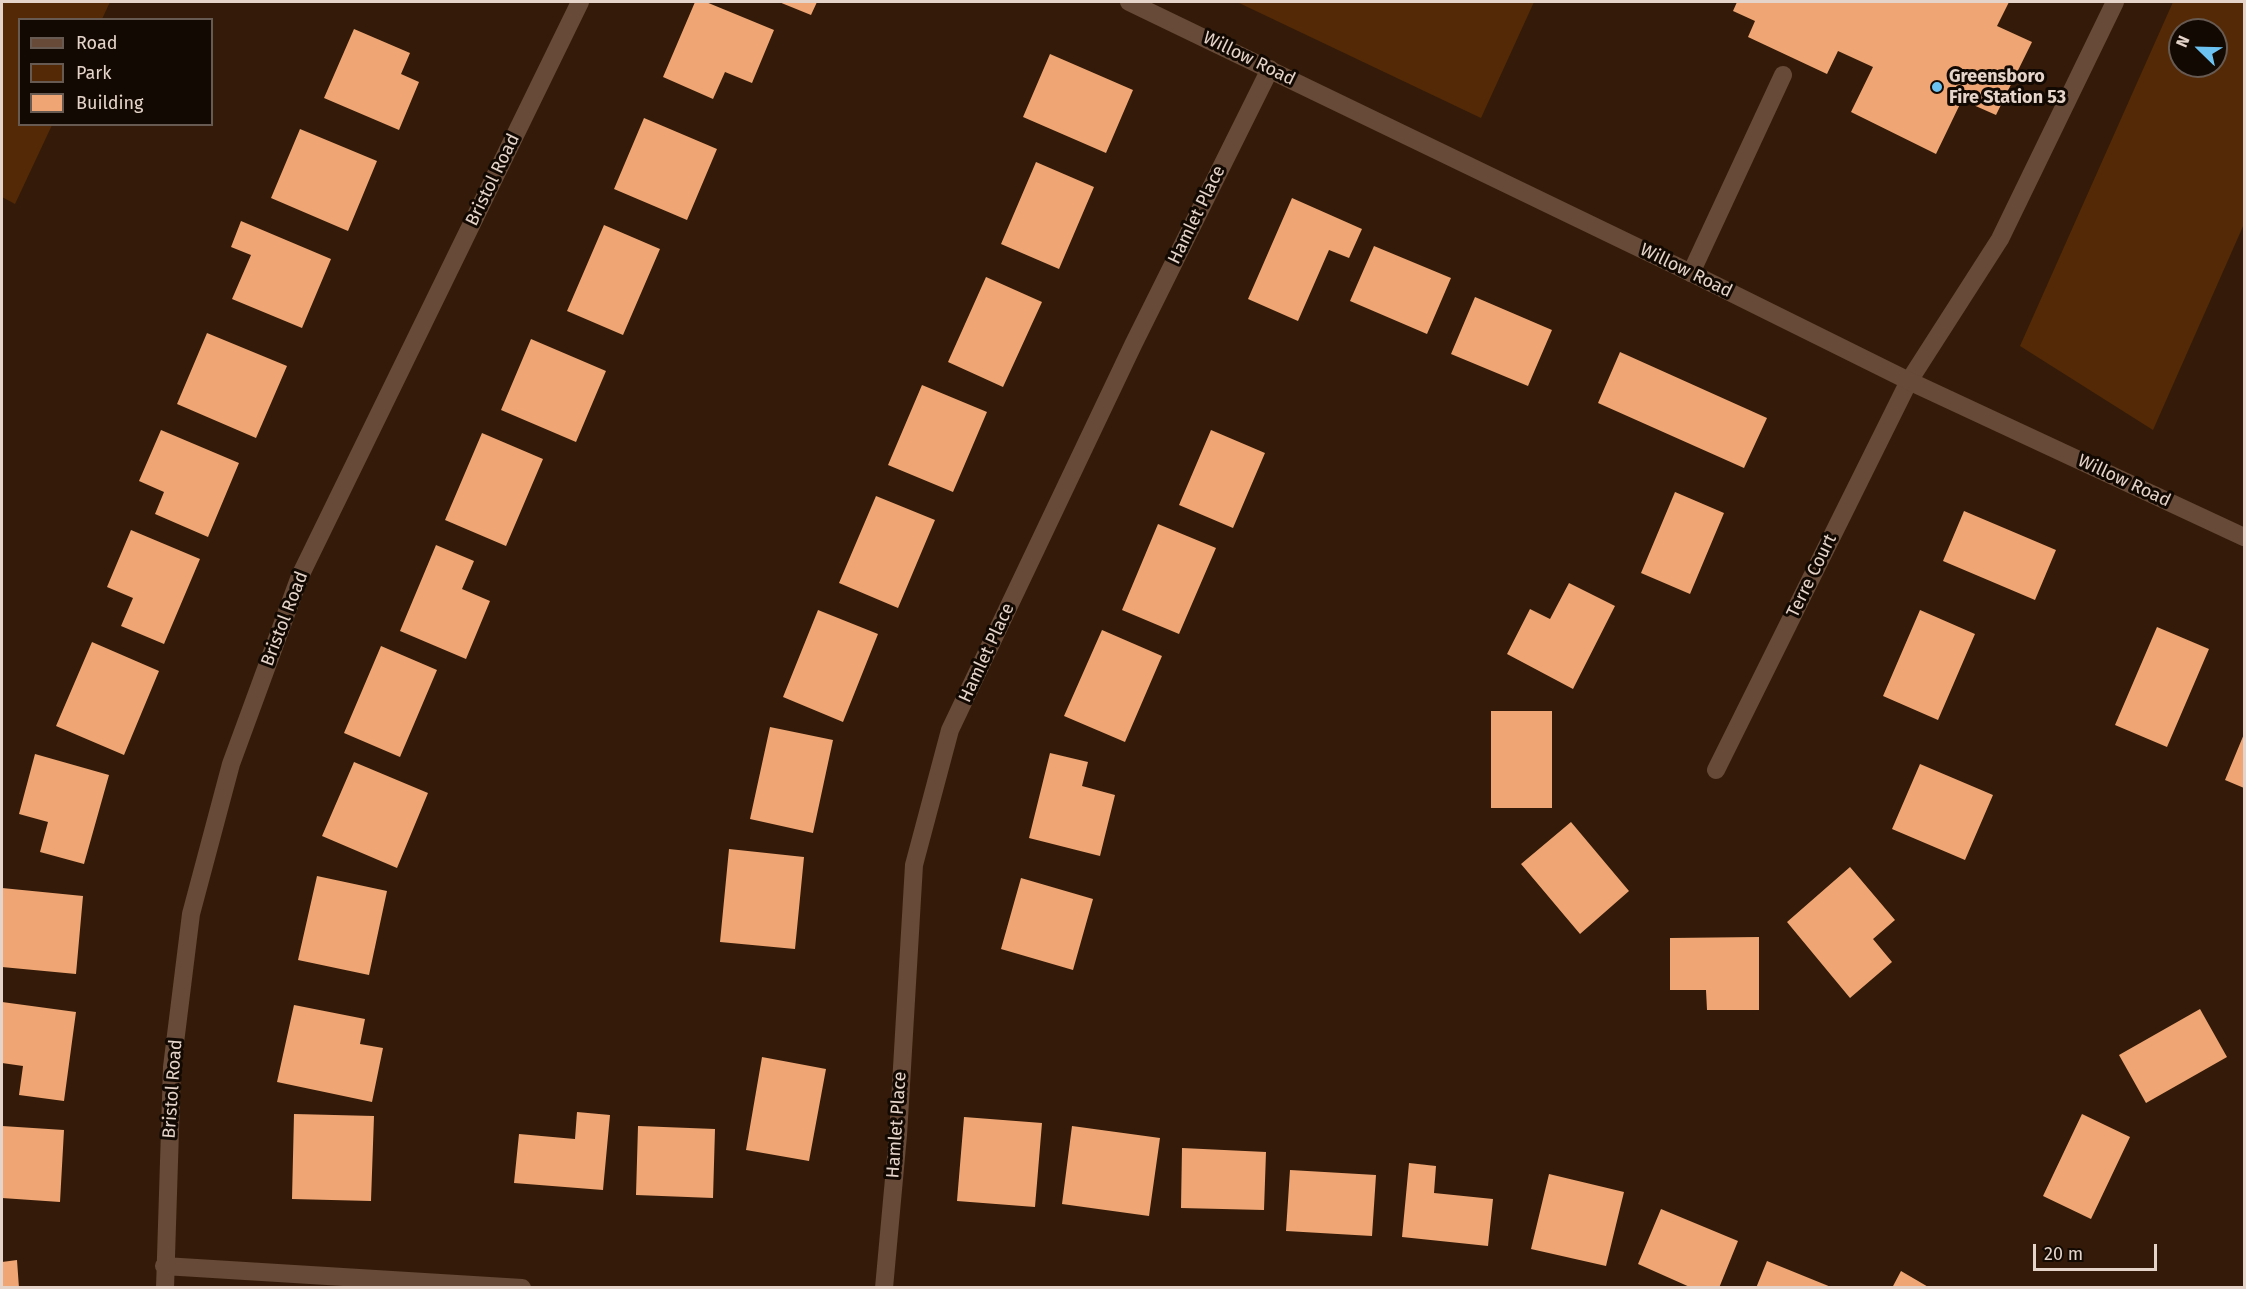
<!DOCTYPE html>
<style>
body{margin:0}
#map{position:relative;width:2246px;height:1289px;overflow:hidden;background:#341b09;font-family:"Fira Sans",sans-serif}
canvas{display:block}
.frame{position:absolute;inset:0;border:3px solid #e5d4c9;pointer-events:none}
.legend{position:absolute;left:18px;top:18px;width:195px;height:108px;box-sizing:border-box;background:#130903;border:2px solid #675a52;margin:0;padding:8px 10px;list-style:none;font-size:18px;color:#e5d4c9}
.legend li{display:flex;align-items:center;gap:12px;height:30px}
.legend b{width:30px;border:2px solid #675a52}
.north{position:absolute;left:2168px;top:18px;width:60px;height:60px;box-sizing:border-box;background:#130903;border:2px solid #675a52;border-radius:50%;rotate:293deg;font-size:16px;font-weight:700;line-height:24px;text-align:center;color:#e5d4c9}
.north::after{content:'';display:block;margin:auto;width:21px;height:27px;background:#6cc3f2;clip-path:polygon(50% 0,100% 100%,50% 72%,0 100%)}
.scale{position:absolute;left:2033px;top:1244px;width:124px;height:27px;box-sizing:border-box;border:3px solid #e5d4c9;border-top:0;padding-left:8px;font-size:18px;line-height:21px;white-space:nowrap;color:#e5d4c9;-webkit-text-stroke:4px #130903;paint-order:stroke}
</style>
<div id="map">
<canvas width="2246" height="1289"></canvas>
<div class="frame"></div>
<ul class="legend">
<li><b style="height:8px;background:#674a38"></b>Road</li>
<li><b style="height:16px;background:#542905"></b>Park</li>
<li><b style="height:16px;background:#efa674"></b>Building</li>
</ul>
<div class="north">N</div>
<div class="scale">20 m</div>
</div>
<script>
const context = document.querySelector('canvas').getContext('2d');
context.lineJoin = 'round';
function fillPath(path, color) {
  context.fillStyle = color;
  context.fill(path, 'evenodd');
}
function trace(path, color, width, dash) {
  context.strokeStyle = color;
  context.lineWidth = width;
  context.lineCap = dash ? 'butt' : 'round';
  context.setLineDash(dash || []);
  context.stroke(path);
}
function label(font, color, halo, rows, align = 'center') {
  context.font = font + ' "Fira Sans",sans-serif';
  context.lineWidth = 6;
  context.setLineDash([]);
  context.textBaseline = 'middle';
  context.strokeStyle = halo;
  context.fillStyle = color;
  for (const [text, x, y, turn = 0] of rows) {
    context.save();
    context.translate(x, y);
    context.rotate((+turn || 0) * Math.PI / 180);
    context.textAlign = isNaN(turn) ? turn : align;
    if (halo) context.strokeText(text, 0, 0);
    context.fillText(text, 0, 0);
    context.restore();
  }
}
fillPath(new Path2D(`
 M2 2H110L102 19 20 20V124L52 125 15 204 2 197Z
 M1237 2H1534L1481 118Z
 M2173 2H2244V224L2153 430 2020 346ZM2180 30H2216V66H2180Z`), '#542905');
fillPath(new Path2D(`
 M695 2H706L774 30 752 83 725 72 713 99 663 77Z
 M779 2H817L811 15Z
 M1737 2H2009L1997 26 2032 42 1996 115 1962 100 1936 154 1851 112 1873 67 1838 51 1827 74 1748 37 1755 21 1733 11Z
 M354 29 410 53 401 74 419 82 399 130 324 98Z
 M1050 54 1133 90 1106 153 1023 117Z
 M644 118 717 149 687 220 614 189Z
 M300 129 377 161 348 231 271 198Z
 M1036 162 1094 187 1059 269 1001 244Z
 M1292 198 1362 229 1349 258 1329 250 1298 321 1248 299Z
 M241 221 331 259 302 328 232 299 251 255 231 247Z
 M604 225 660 249 623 335 567 311Z
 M1374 246 1451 278 1427 334 1350 301Z
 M986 277 1042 302 1003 387 948 362Z
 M1475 297 1552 330 1528 386 1451 354Z
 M207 333 287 366 256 438 177 404Z
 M531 339 606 371 576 442 501 410Z
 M1620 352 1767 418 1744 468 1598 403Z
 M922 385 987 412 953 492 888 465Z
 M161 430 239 463 208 537 155 514 164 492 139 481Z
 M1211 430 1265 453 1233 528 1179 505Z
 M482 433 543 459 506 546 445 520Z
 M1675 492 1724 513 1690 594 1641 573Z
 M876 496 935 520 898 608 839 583Z
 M1964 511 2056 550 2035 600 1943 561Z
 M1158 524 1216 548 1179 634 1122 610Z
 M131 530 200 559 164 644 121 626 133 598 107 587Z
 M436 545 474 561 462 589 490 601 466 659 400 631Z
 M1569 583 1615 606 1573 689 1507 654 1530 609 1550 619Z
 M818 610 878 634 843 722 783 697Z
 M1920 610 1975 634 1938 720 1883 696Z
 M2157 627 2209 649 2167 747 2115 725Z
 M1102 630 1162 656 1125 742 1064 716Z
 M92 642 159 671 124 755 56 726Z
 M381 646 437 670 400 757 344 733Z
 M1491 711H1552V808H1491Z
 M770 727 833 740 813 833 750 819Z
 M2244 734V788L2225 780Z
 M1050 753 1088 762 1082 786 1115 795 1100 856 1029 838Z
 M35 754 109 775 84 864 40 852 48 822 19 814Z
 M354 762 428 793 397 868 322 836Z
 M1920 764 1993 795 1965 860 1892 829Z
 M1571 822 1629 891 1580 934 1521 864Z
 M729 849 804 857 795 949 720 942Z
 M1850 867 1895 920 1873 939 1892 962 1850 998 1787 922Z
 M317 876 387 891 369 975 298 960Z
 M1021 878 1093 899 1073 970 1001 949Z
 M2 888 83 896 76 974 2 967Z
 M1759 937V1010H1707L1706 990H1670V938Z
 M2 1002 76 1012 64 1101 19 1095 23 1066 2 1063Z
 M294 1005 365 1019 360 1044 383 1048 372 1102 277 1082Z
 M2200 1009 2227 1057 2146 1103 2119 1055Z
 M762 1057 826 1069 809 1161 746 1150Z
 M577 1112 610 1115 603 1190 514 1183 519 1134 575 1139Z
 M294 1114 374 1116 371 1201 292 1199Z
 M2082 1114 2130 1137 2091 1219 2043 1196Z
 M964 1117 1042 1123 1035 1207 957 1201Z
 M2 1126 64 1130 60 1202 2 1198Z
 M638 1126 715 1129 713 1198 636 1195Z
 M1072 1126 1160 1138 1149 1216 1062 1204Z
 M1182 1148 1266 1152 1264 1210 1181 1208Z
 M1409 1163 1436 1166 1434 1193 1493 1199 1488 1246 1402 1237Z
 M1290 1170 1376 1175 1372 1236 1286 1231Z
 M1549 1174 1624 1192 1606 1266 1531 1249Z
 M1661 1209 1738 1241 1719 1288H1692L1638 1264Z
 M17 1260 19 1288H2V1262Z
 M1767 1261 1831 1287V1288H1756Z
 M1901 1271 1930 1288H1892Z`), '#efa674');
trace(new Path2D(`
 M1691 273 1783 75
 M1909 381 2000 239 2115 2`), '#674a38', 18);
trace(new Path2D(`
 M1716 770 1909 381
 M164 1266 522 1288
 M165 1288 172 1067 191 914 231 764 300 576 580 2
 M884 1288 898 1135 914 865 950 730 1133 345 1270 69`), '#674a38', 18);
trace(new Path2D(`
 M1129 2 1691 273 1909 381 2244 537`), '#674a38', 18);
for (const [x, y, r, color] of [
 [1937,87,6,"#6cc3f2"]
]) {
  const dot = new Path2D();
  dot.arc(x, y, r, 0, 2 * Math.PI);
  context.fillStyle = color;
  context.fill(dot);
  trace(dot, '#130903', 2);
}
label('18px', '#e5d4c9', '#130903', [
 ["Willow Road",1249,59,26],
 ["Bristol Road",493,180,-64],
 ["Hamlet Place",1197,215,-64],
 ["Willow Road",1686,271,26],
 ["Willow Road",2124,481,25],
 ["Terre Court",1812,576,-64],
 ["Bristol Road",285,619,-69],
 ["Hamlet Place",987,653,-65],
 ["Bristol Road",173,1089,-86],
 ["Hamlet Place",897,1125,-86]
]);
label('bold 18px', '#e5d4c9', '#130903', [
 ["Greensboro",1949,77],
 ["Fire Station 53",1949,98]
], 'left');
</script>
